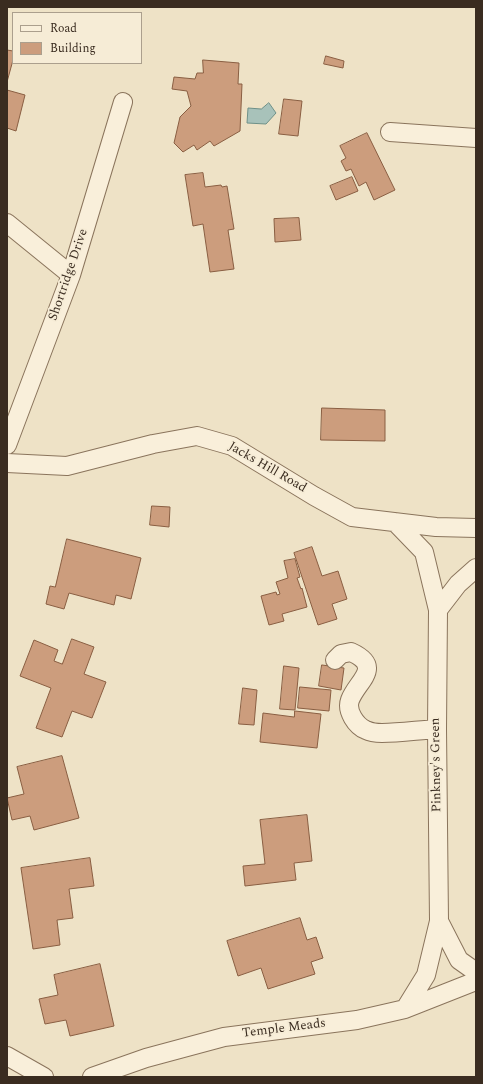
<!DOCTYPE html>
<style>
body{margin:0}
#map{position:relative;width:483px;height:1084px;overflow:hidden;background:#eee2c6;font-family:Spectral,serif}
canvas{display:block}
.frame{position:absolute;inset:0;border:8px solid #3a2c20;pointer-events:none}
.legend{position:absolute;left:12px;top:12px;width:130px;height:52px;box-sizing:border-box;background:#f6ecd6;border:1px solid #ab9f8d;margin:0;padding:5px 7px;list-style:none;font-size:12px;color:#3a2c20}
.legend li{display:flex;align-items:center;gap:8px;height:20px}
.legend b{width:20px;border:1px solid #ab9f8d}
</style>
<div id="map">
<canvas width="483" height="1084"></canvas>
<div class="frame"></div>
<ul class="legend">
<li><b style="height:5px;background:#f9efda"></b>Road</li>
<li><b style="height:11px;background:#cc9d7d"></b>Building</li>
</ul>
</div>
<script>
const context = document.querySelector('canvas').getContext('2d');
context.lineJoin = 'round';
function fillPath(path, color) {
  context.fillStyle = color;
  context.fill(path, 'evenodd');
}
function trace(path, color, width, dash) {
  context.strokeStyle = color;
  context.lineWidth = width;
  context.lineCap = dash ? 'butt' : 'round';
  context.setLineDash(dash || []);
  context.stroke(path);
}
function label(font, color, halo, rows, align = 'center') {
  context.font = font + ' Spectral,serif';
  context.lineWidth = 3.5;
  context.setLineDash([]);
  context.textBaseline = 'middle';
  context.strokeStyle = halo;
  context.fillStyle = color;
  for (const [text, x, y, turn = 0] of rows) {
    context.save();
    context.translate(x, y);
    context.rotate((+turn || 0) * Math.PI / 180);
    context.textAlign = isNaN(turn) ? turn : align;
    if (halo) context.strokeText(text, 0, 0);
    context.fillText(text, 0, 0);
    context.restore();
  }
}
const water = new Path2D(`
 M269 103 276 113 266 124 247 123 248 108 261 109Z`);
fillPath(water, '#a8c2ba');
trace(water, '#6e9088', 1);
const building = new Path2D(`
 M7 50 13 51V60L7 82Z
 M326 56 344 61 343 68 324 64Z
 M203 60 239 63 238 84H242L240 131 214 146 210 141 197 150 194 145 183 152 174 143 180 117 191 106 187 91 172 89 174 77 195 79 197 73H203Z
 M7 90 25 95 16 131 7 128Z
 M284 99 302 101 298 136 279 134Z
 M367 133 395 190 374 200 366 182 359 186 351 169 346 171 341 161 346 158 340 146Z
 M203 173 205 187 221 185 222 187 227 186 234 229 228 230 234 269 210 272 203 224 193 226 185 175Z
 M352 177 358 191 336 200 330 186Z
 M299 218 301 240 275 242 274 219Z
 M322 408 385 410V441L321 440Z
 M152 506 170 507 169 527 150 525Z
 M67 539 141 558 131 599 116 595 114 605 69 593 64 609 46 604 50 586 55 587Z
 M312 547 322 576 338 571 347 599 332 604 337 619 318 625 294 553Z
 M295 559 300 577 297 578 301 589 302 588 307 607 282 614 284 621 269 625 261 596 276 592 277 595 280 594 276 582 288 578 284 561Z
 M72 639 94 647 84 674 106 682 92 718 72 711 62 737 36 728 51 688 20 676 34 640 58 650 54 661 62 664Z
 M322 665 344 668 341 690 319 686Z
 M284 666 299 668 295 710 280 709Z
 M300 687 331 690 329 711 298 708Z
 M243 688 257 690 254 725 239 724Z
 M295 711 321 714 317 748 260 742 263 713 294 717Z
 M62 756 79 818 34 830 30 816 12 820 7 798 24 794 17 767Z
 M307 815 312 861 294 863 296 880 245 886 243 866 265 864 260 820Z
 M90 858 94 886 69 889 73 918 57 920 60 945 33 949 21 868Z
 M300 918 307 940 316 937 323 958 311 962 315 974 268 989 261 968 238 976 227 941Z
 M100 964 114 1026 70 1036 66 1020 45 1024 39 999 58 995 54 975Z`);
fillPath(building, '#cc9d7d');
trace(building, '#895e42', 1);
const minor = new Path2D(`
 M390 132 476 138
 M7 223 71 275
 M7 445 71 275 123 102
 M7 463 67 466 153 444 197 436 232 446 314 496 352 517 436 527 476 528
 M395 522 424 552 438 610 437 729 439 921 426 975 405 1009
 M438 610 458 584 476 568
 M335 660 341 654 351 652C384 667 357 681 350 700 346 711 356 726 366 730 370 732 377 733 382 733 400 733 419 730 437 729
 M439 921 459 960 476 972
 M7 1056 44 1077
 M92 1077 146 1058 224 1037 357 1020 405 1009 476 981`);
trace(minor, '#8a745c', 20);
trace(minor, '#f9efda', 18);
label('13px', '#3a2c20', '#f6ecd6', [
 ["Shortridge Drive",69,275,-71],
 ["Jacks Hill Road",267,468,30],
 ["Pinkney's Green",437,765,-91],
 ["Temple Meads",284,1029,-7]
]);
</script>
